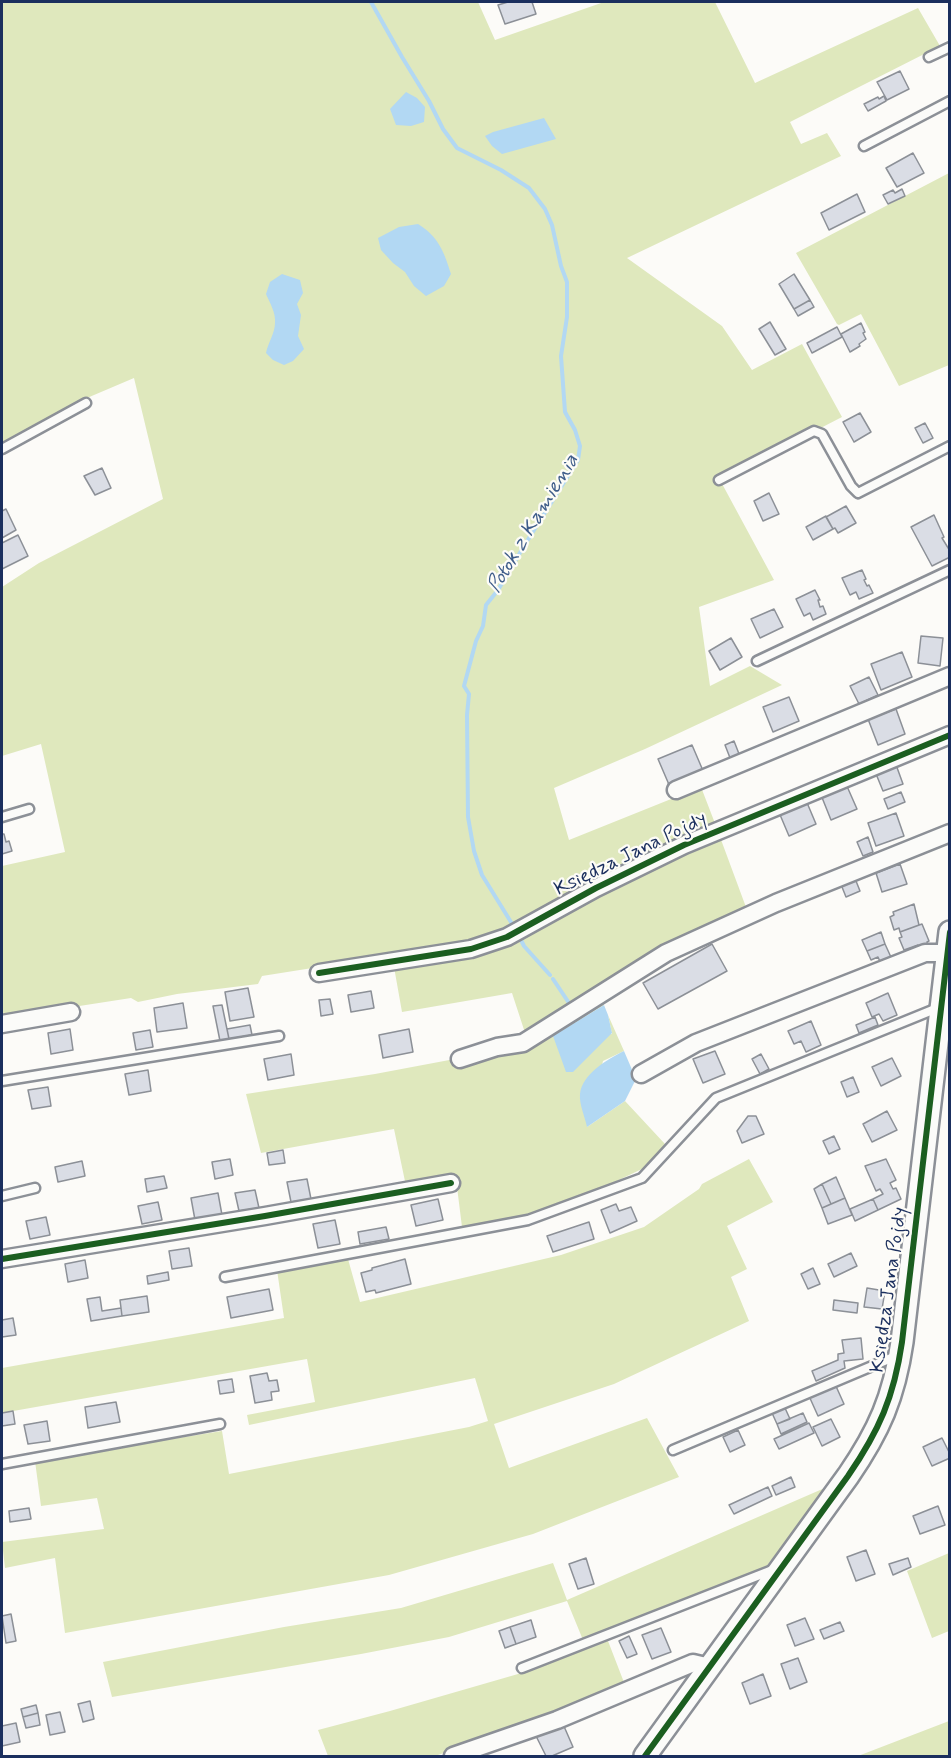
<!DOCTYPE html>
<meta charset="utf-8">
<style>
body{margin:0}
#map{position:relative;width:951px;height:1758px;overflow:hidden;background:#fcfbf8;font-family:Mynerve,sans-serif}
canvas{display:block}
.frame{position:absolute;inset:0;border:3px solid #1b2f5e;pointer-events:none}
</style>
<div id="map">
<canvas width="951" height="1758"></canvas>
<div class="frame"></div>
</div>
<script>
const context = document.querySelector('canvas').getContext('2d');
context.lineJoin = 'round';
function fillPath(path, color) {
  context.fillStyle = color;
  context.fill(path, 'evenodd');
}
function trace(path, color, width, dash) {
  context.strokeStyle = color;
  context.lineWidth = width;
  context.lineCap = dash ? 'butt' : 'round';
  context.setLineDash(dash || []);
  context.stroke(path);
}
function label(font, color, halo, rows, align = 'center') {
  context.font = font + ' Mynerve,sans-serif';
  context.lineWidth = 4.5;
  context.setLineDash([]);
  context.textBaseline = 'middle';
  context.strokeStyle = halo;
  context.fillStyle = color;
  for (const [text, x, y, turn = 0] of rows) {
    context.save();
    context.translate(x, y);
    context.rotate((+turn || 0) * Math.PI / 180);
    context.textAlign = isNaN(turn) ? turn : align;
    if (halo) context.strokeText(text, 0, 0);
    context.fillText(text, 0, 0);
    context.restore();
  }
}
fillPath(new Path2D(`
 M2 2H478L495 40 604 2H715L755 83 918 8 940 46 790 122 801 144 827 133 841 156 627 258 722 326 752 370 802 344 842 417 720 480 774 580 699 607 710 686 750 666 782 685 645 749 554 788 569 840 701 787 716 826 601 876 500 933 470 943 262 976 258 984 177 994 138 1002 131 998 2 1018V866L65 852 41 744 2 756V587L39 563 163 499 134 378 87 398 2 443Z
 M949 173V365L899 386 861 314 839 325 837 324 796 253Z
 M720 837 750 918 672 956 601 999 604 1005 554 1036 612 1034 608 1015 624 1051 603 1061 587 1127 625 1101 665 1144 644 1168 600 1189 528 1214 462 1227 456 1179 406 1186 394 1129 261 1153 246 1094 375 1074 529 1045 512 993 402 1012 394 967 492 951 649 868Z
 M749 1159 773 1202 727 1226 747 1269 731 1277 749 1321 614 1384 494 1424 509 1468 647 1418 679 1477 533 1534 389 1575 65 1633 55 1558 5 1568 2 1542 104 1529 97 1498 41 1506 35 1461 222 1431 229 1474 469 1427 488 1421 475 1378 249 1425 247 1415 315 1402 307 1359 2 1413V1368L284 1318 277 1270 348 1259 360 1302 561 1255 644 1227 699 1189 702 1184Z
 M827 1487 763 1571 583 1640 567 1601 449 1637 361 1654 112 1697 103 1662 284 1627 401 1608 553 1563 567 1600Z
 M949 1553V1631L932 1638 907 1571Z
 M608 1641 625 1685 563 1712 435 1756H328L318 1730 390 1711 518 1674Z
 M949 1721V1756H858Z`), '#dfe8bd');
fillPath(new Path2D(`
 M406 92 417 98 425 107 424 122 411 126 396 125 390 109Z
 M544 118 556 139 502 154 492 146 485 136 493 132Z
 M418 224C439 237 444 252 451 274L444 286 426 296 414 286 405 272 393 263 381 250 378 238 399 227Z
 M282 274 300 280 303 293 297 304 301 315 298 336 304 349 293 361 284 365 273 360 266 353C268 343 275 333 275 323 276 313 270 303 266 294L270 282Z
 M604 1005 608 1015 612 1033 573 1072H566L553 1036Z
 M624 1051 636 1079 625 1101 587 1127C585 1117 579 1104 580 1094 582 1074 608 1059 624 1051Z`), '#b2d8f3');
trace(new Path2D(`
 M371 2 402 57 429 101 443 129 457 148 501 170 529 188 545 209 552 225 561 266 567 282V317L561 356 565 412 575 430 580 446 578 460 524 546 498 590 486 605 483 626 476 641 464 686 469 694 467 715 468 817 474 851 482 875 514 927
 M519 936 524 946 550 975
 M553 979 571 1006`), '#b2d8f3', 4);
const building = new Path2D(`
 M508 2H532L536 14 505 24 498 5Z
 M900 71 909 89 887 100 877 82Z
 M884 96 886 101 868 111 864 104 878 97 879 99Z
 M913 153 924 173 897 187 886 168Z
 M902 189 905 196 888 204 883 195 893 190 895 193Z
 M857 194 865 212 829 230 821 213Z
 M794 274 810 300 794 309 779 284Z
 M810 300 814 307 798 316 794 309Z
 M770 322 786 349 775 355 759 329Z
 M861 323 865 332 863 333 866 339 859 344 860 346 850 352 841 334Z
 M837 327 842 337 812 353 807 343Z
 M860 413 871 432 854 442 843 422Z
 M925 423 933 438 923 443 915 428Z
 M102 468 111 488 95 495 84 476Z
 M769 493 779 514 763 521 754 501Z
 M846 506 856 523 838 533 835 528 833 529 826 517Z
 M6 509 16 530 2 538V511Z
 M934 515 944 537 942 538 950 551V557L932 566 911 527Z
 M826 516 833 529 813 540 806 527Z
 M18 535 28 556 2 569V543Z
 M862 570 866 579 864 580 867 586 869 585 873 593 859 599 856 592 850 595 842 578Z
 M815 590 820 600H818L820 607 823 606 826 614 813 620 810 613 804 616 796 599Z
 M774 609 783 627 760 638 751 619Z
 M921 636 943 638 940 666 918 663Z
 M731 638 742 657 720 670 709 651Z
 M902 652 912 677 881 690 871 664Z
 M869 677 878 695 859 704 850 686Z
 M789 697 799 721 773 732 763 707Z
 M896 709 905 734 878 745 868 719Z
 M734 741 741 759 732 763 725 745Z
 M692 745 704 773 670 787 658 759Z
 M895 762 903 784 883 791 874 769Z
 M846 784 857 809 831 820 821 795Z
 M901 792 905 802 888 809 884 799Z
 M805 798 816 824 789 836 778 810Z
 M896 813 904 836 876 846 868 823Z
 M2 834H4L6 842 9 841 12 851 2 854Z
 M868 837 873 852 863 856 857 842Z
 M900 864 907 884 882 892 876 873Z
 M854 876 860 891 846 897 840 882Z
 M914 904 919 925 900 932 899 928 894 930 890 917 894 915 893 912Z
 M922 924 929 941 927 942 928 945 919 948 918 945 904 950 899 938 902 937 900 932Z
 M881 932 885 944 867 951 862 940Z
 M712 944 727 971 658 1009 643 983Z
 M885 944 895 966 884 971 878 957 871 960 867 951Z
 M248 988 254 1017 230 1021 225 992Z
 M371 991 374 1008 351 1012 348 995Z
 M888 993 897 1015 883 1021 879 1014 872 1017 866 1003Z
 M330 999 333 1014 321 1016 319 1000Z
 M183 1003 187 1028 157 1032 154 1008Z
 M222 1005 229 1039 220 1041 213 1006Z
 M875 1017 878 1025 859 1033 856 1025Z
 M811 1021 821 1045 806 1052 801 1041 794 1044 788 1031Z
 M250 1025 252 1035 229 1039 227 1029Z
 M70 1029 73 1050 51 1054 48 1033Z
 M409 1029 413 1052 383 1058 379 1035Z
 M150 1030 153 1047 136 1050 133 1033Z
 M715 1051 725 1074 703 1083 693 1059Z
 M291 1054 294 1075 268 1080 264 1059Z
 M761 1054 769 1069 760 1074 752 1059Z
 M892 1058 901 1076 881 1086 872 1067Z
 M148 1070 151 1091 129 1095 125 1074Z
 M853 1077 859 1092 847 1097 841 1082Z
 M48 1087 51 1106 32 1109 28 1090Z
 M887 1111 897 1130 872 1142 863 1124Z
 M748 1116H756L764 1134 742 1143 737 1131Z
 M834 1136 840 1149 829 1154 823 1141Z
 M283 1150 285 1163 269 1165 267 1153Z
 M230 1159 233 1175 215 1179 212 1162Z
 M886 1159 896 1180 890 1183 893 1189 896 1188 901 1199 878 1210 873 1199 883 1194 880 1189 876 1191 865 1166Z
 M82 1161 85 1176 58 1182 55 1167Z
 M164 1176 167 1188 147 1192 145 1179Z
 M836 1177 845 1198 831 1204 822 1184Z
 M307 1179 311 1199 291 1202 287 1182Z
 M822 1184 831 1204 822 1208 814 1189Z
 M255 1190 259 1208 239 1211 235 1193Z
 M218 1193 222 1215 195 1220 191 1198Z
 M845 1198 852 1215 828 1224 822 1208Z
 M438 1199 443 1220 416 1226 411 1205Z
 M873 1199 878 1210 855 1221 850 1209Z
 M158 1202 162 1220 142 1224 138 1206Z
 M616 1204 619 1211 631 1207 637 1221 610 1233 601 1210Z
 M46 1217 50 1235 30 1239 26 1221Z
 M335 1220 340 1244 318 1248 313 1224Z
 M589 1222 594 1239 553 1252 547 1236Z
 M386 1227 389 1239 360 1244 358 1232Z
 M189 1248 192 1266 172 1269 169 1251Z
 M851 1253 857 1266 834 1277 828 1264Z
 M405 1259 411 1284 376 1293 375 1290 366 1292 361 1273 372 1270V1268Z
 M85 1260 88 1278 68 1282 65 1264Z
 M813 1268 820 1284 808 1289 801 1274Z
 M168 1272 169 1280 148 1284 147 1276Z
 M867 1288 885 1291 882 1309 864 1307Z
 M269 1289 273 1310 231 1318 227 1297Z
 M147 1296 149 1312 122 1316 120 1300Z
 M100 1297 102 1311 121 1308 122 1316 91 1321 87 1299Z
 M834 1300 858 1303 857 1313 833 1310Z
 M13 1318 16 1335 2 1337V1320Z
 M861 1338 863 1359 844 1361 845 1368 816 1381 812 1371 838 1360V1354L844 1353 842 1340Z
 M267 1373 269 1381 277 1380 279 1391 271 1392 272 1400 255 1403 250 1376Z
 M232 1379 234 1392 220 1394 218 1381Z
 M835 1384 844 1404 818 1416 809 1396Z
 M116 1402 120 1422 88 1428 85 1407Z
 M785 1408 790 1419 777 1424 772 1413Z
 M13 1411 15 1424 2 1426V1413Z
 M803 1413 807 1422 781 1434 777 1424Z
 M831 1419 840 1437 822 1446 813 1427Z
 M47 1421 50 1441 28 1444 24 1425Z
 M809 1423 814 1433 779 1449 774 1439Z
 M738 1430 745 1445 730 1452 723 1437Z
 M942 1438 950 1454V1458L932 1466 923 1447Z
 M791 1477 795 1487 776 1495 772 1486Z
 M768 1487 772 1496 734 1514 729 1505Z
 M938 1506 945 1525 920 1534 913 1516Z
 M29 1508 31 1519 10 1522 9 1511Z
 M866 1550 875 1574 856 1581 847 1557Z
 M586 1558 594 1584 578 1589 569 1564Z
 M908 1558 911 1567 893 1575 889 1564Z
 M11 1614 16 1641 6 1643 2 1616Z
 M805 1618 814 1639 795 1646 787 1625Z
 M531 1620 536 1637 516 1644 510 1627Z
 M840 1622 844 1631 824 1639 820 1630Z
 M510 1627 516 1644 505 1648 499 1631Z
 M661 1628 671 1652 652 1659 642 1635Z
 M629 1636 637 1654 627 1658 619 1641Z
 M798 1658 807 1682 790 1689 781 1664Z
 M763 1674 771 1696 750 1704 742 1683Z
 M90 1701 94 1719 83 1722 78 1704Z
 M36 1705 38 1713 23 1717 21 1709Z
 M60 1712 65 1732 50 1735 46 1715Z
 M38 1713 40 1725 26 1728 23 1717Z
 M16 1723 20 1742 2 1746V1726Z
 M563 1724 573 1747 552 1756H546L536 1736Z`);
fillPath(building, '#dadde5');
trace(building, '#8c9097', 1.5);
const service = new Path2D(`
 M929 57 950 47
 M864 146 950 101
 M2 449 86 403
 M719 480 814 431 822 434 851 486 858 493 950 446
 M757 661 950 570
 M2 817 29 809
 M2 1081 279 1036
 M2 1196 35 1188
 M225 1277 528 1220 642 1178 716 1098 940 1007
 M673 1450 896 1356
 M2 1464 220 1424
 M522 1668 775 1569`);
const minor = new Path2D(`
 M676 790 950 676
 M319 973 471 949 507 937 596 888 684 845 950 735
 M2 1024 71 1012
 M460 1059 497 1047 523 1043 666 953 776 903 950 833
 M641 1074 696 1043 925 953H947
 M2 1259 265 1216 451 1183
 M453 1756 557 1720 693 1663 710 1667`);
const tertiary = new Path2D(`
 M645 1756 848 1476C879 1431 894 1397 902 1342L950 932`);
trace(service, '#8c9097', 13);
trace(minor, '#8c9097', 21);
trace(tertiary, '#8c9097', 26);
trace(service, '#fbfbf9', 8);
trace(minor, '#fbfbf9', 16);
trace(tertiary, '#fbfbf9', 21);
trace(new Path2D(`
 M319 973 471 949 507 937 596 888 684 845 950 735
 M2 1259 265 1216 451 1183
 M645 1756 848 1476C879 1431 894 1397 902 1342L950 932`), '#1b5e20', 6);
label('20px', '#1b2f5e', '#fdfcf7', [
 ["Księdza Jana Pojdy",631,855,-26],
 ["Księdza Jana Pojdy",890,1290,-82]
]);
label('italic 21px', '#3f5d8a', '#fdfcf7', [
 ["Potok z Kamienia",534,524,-59]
]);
</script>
